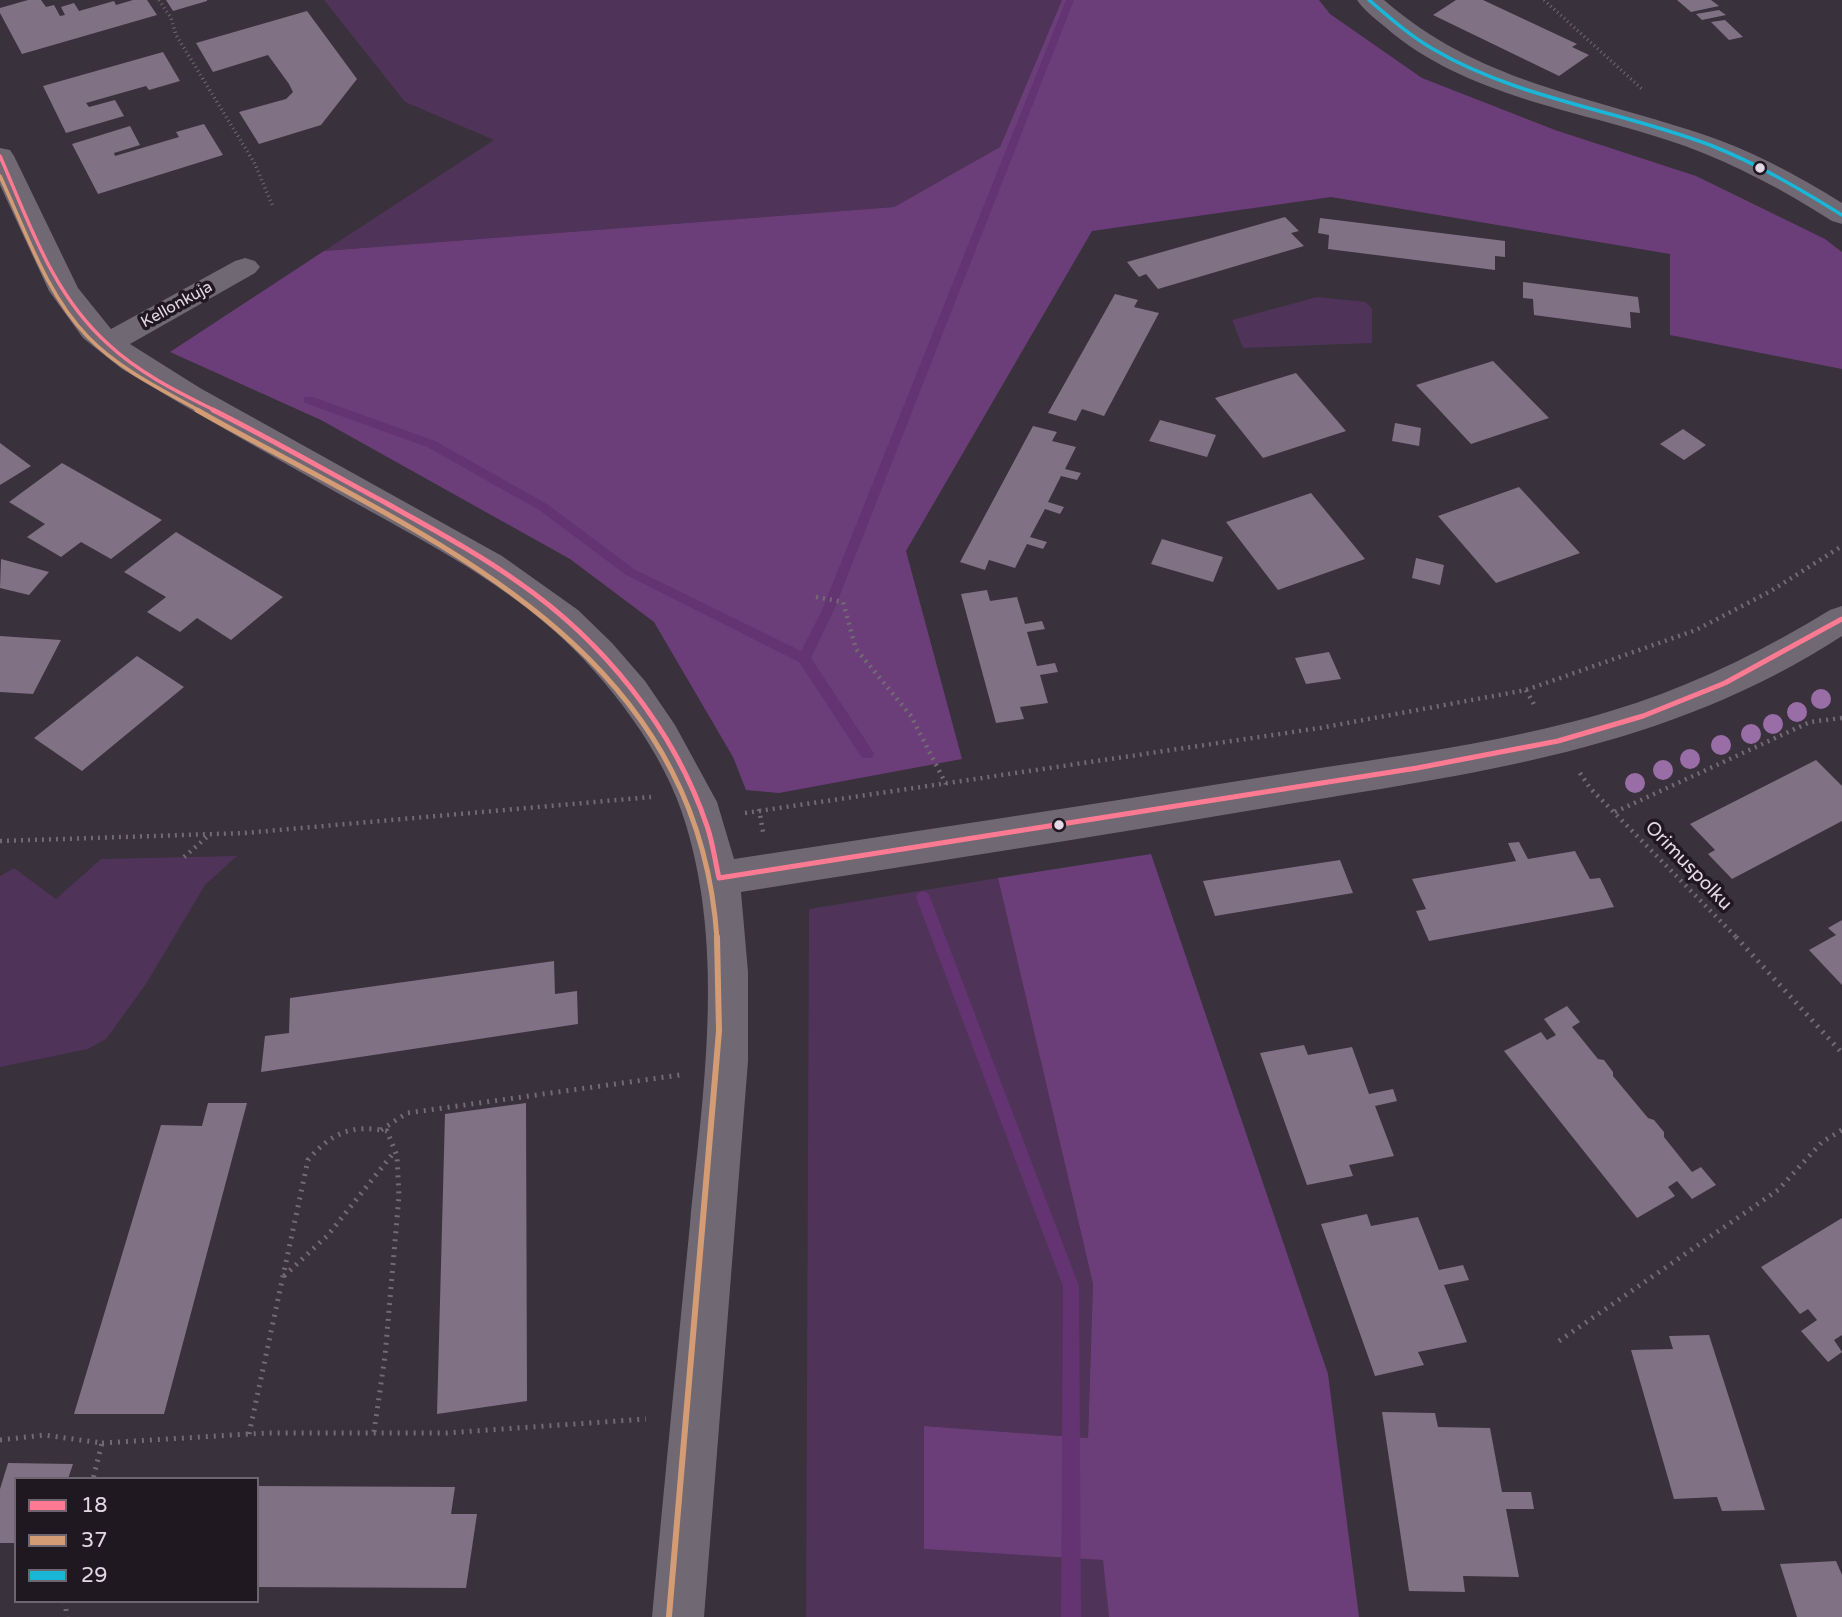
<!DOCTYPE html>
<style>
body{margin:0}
#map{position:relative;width:1842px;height:1617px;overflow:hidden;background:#39313c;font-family:"Varela Round",sans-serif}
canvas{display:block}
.legend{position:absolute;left:14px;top:1477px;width:245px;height:126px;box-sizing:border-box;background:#1f1821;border:2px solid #6d6570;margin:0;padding:9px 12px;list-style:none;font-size:21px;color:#e3d9e6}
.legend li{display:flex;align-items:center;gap:14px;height:35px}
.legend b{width:35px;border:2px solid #6d6570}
</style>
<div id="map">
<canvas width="1842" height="1617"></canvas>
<ul class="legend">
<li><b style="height:9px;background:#fe7a93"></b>18</li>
<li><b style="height:9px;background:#d39c74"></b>37</li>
<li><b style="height:9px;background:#1ab6d8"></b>29</li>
</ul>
</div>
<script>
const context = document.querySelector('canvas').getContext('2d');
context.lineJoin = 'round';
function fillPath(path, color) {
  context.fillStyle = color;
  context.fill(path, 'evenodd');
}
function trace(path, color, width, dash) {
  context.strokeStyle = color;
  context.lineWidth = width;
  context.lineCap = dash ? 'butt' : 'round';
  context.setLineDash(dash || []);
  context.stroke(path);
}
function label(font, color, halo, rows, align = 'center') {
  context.font = font + ' "Varela Round",sans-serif';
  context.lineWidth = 7;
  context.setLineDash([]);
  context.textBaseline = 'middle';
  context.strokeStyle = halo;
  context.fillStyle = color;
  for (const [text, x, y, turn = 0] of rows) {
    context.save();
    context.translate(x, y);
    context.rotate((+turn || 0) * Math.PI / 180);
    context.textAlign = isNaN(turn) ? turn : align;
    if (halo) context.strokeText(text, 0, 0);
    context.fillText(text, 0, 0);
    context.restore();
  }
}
fillPath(new Path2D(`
 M324 0H1062L1000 147 894 207 324 251 494 140 405 102Z
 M1317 297 1366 302 1372 309V343L1243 348 1232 320Z
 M237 856 205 885 146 984 106 1039 88 1049 0 1067V876L14 868 56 899 101 859Z
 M998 878 1093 1284 1088 1438 925 1426 924 1549 1104 1560 1109 1617H806L809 909Z`), '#4f3358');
fillPath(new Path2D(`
 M1062 0H1319L1330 14 1422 78 1555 130 1696 176 1825 239 1842 252V369L1670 335V254L1331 197 1092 231 906 551 962 759 779 793 746 790 733 757 654 622 570 559 321 420 170 352 324 251 894 207 1000 147Z
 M1151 854 1328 1374 1359 1617H1109L1103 1560 924 1549V1426L1088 1438 1093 1284 998 878Z`), '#6c3e79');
fillPath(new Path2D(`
 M1066 0H1074L834 610 811 658 872 750 874 754 872 758H862L799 662 626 575 539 510 427 447 305 403 303 400 305 397H313L435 441 547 504 634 569 801 651 822 610Z
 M923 891 928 893 930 897 1079 1286 1081 1617H1061L1063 1286 916 897 918 893Z`), '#643472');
fillPath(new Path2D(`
 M28 0H41L46 7 54 5 60 16 65 15 61 7 74 3 79 11 114 1 116 5 133 0H147L157 15 22 54 0 13V8Z
 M166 0H207V1L173 11Z
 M1456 0H1483L1577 44 1572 47 1589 55 1559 76 1433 15Z
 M1677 0H1711L1719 6 1691 12Z
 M1719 10 1726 15 1702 20 1696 14Z
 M307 11 357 79 321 125 259 144 239 112 286 99 293 92 289 84 268 55 213 72 196 43Z
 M1725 20 1743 37 1729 40 1711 22Z
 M163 52 180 81 149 90 146 86 86 103 89 107 115 100 124 116 66 133 43 86Z
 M204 124 223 155 98 194 72 144 130 126 140 145 114 153 115 156 179 137 176 132Z
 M1285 217 1299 231 1291 233 1304 246 1158 289 1146 274 1139 277 1127 262Z
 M1320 218 1505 241V257L1495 256V270L1328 249 1329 235 1318 233Z
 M1523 282 1638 297 1640 313 1630 312 1631 328 1534 315 1533 299 1523 298Z
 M1115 294 1138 300 1134 307 1159 313 1104 416 1082 409 1076 421 1048 413Z
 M1493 361 1549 418 1471 444 1416 385Z
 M1296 373 1346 431 1263 458 1215 398Z
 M1160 420 1216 435 1207 457 1149 441Z
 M1395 423 1421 428 1419 446 1392 441Z
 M1033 426 1057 432 1052 441 1076 447 1065 469 1081 473 1077 480 1061 476 1048 502 1064 507 1060 514 1045 509 1030 537 1047 542 1043 549 1027 544 1015 568 989 560 985 570 960 562Z
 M1683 429 1706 445 1684 460 1660 444Z
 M0 443 31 466 0 485Z
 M62 463 162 520 111 559 81 542 61 557 27 537 45 524 9 502Z
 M1519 487 1580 553 1496 583 1438 516Z
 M1311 493 1365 559 1278 590 1226 522Z
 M176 532 283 597 231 640 197 618 180 632 147 612 166 597 124 572Z
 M1162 539 1223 557 1213 582 1151 564Z
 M1416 558 1444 565 1440 585 1412 578Z
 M1 559 49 572 29 595 0 588Z
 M987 590 990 601 1017 597 1025 624 1042 621 1045 629 1027 632 1037 666 1055 663 1058 672 1040 675 1048 703 1020 707 1024 719 996 723 961 594Z
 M0 636 61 640 33 694 0 692Z
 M1329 652 1341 679 1306 684 1295 658Z
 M137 656 184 687 82 771 34 738Z
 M1816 760 1842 786V821L1732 879 1708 854 1715 850 1690 824Z
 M1519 842 1528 859 1575 851 1590 879 1600 878 1614 907 1429 941 1416 911 1426 909 1412 879 1516 861 1508 843Z
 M1340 860 1353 893 1215 916 1203 881Z
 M1842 920V985L1809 950 1836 935 1828 928Z
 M554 961 555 994 577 991 578 1024 261 1072 265 1036 289 1033 290 998Z
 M1567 1006 1580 1022 1572 1027 1598 1059 1604 1060 1613 1072V1076L1648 1118 1654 1120 1664 1132V1137L1692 1172 1701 1167 1716 1185 1692 1199 1677 1181 1668 1187 1675 1196 1637 1218 1504 1051 1541 1032 1547 1040 1556 1035 1544 1019Z
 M1304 1045 1308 1055 1352 1047 1369 1094 1393 1089 1397 1101 1375 1106 1394 1156 1349 1165 1353 1176 1307 1185 1260 1053Z
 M208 1103H247L164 1414H74L161 1125 202 1126Z
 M526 1103 527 1401 437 1414 445 1114Z
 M1367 1214 1371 1226 1418 1217 1439 1270 1463 1265 1469 1280 1444 1285 1467 1342 1418 1352 1424 1365 1375 1376 1321 1224Z
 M1842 1218V1335L1834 1340 1842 1352 1828 1362 1801 1331 1817 1320 1808 1309 1800 1314 1761 1267Z
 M1709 1335 1765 1510 1722 1511 1717 1497 1674 1499 1631 1350 1673 1349 1669 1336Z
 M1382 1412 1435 1413 1438 1427 1490 1428 1502 1492H1531L1534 1509H1506L1519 1577 1463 1576 1465 1592 1409 1591Z
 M8 1463 73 1464 68 1479H16V1543H0V1489Z
 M257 1486 455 1487 451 1514H477L466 1588 257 1587Z
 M1836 1561 1842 1575V1617H1797L1780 1564Z`), '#807185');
trace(new Path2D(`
 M159 0 171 18 176 35 255 164 273 207
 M1544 0 1642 89`), '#726b74', 3.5, [1, 3.5]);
trace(new Path2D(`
 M816 597 843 602 856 649 911 716 946 784
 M1526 690 1536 708
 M1580 773 1590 788 1738 939
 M759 809 763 832
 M1615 812 1810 722 1842 718
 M745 813 1320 728 1526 690 1696 630 1771 591 1842 546
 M0 841 245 833 651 797
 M184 857 208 836`), '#726b74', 4.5, [2, 5]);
trace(new Path2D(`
 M1736 937 1842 1053
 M381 1130 407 1113 680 1075
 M284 1276 328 1235 395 1151
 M1559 1341 1778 1190 1822 1142 1842 1130
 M249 1434 308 1160C331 1133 352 1124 387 1131L397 1156 399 1196 385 1356 374 1432
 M0 1440 44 1435 102 1443 93 1479
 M102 1443 266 1433H446L646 1419
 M65 1601 67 1617`), '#726b74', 5, [2, 6]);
fillPath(new Path2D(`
 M1357 0H1384C1478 82 1585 95 1699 133 1749 149 1797 175 1842 203V224L1832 221C1785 191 1737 165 1685 146 1584 110 1467 99 1384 26 1374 18 1364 10 1357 0Z
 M0 148 10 150 14 156 78 288 111 329 235 261 245 258 255 261 260 267 255 273 130 344 200 388 502 556 578 610 612 643 645 681 675 725 717 802 734 859C909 832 1083 806 1257 778 1383 757 1514 744 1636 703 1704 680 1768 648 1830 610L1842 606V636C1665 751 1474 773 1271 807 1095 837 918 864 741 892L748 972V1061L704 1617H652C664 1486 677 1355 690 1224 703 1093 725 954 686 825 666 754 607 677 552 629 492 576 420 539 350 500 274 457 197 414 122 369L83 338 49 291 0 185Z`), '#706873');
trace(new Path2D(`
 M0 156C29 222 52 294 108 344 139 373 178 392 216 411`), '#fe7a93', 3.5);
trace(new Path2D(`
 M213 410C271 439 328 472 386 503 430 528 476 552 518 582 602 640 674 728 707 826 713 843 715 861 719 878
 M719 878 1417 768 1558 741 1643 716 1725 683 1842 619`), '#fe7a93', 5);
trace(new Path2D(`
 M0 176C25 229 46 294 88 337 119 369 162 390 200 411`), '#d39c74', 3.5);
trace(new Path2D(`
 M197 410C423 538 697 640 717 939`), '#d39c74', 5);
trace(new Path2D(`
 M669 1616 719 1031 717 937`), '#d39c74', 6);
trace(new Path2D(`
 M1369 0C1389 17 1409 35 1433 49 1518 99 1618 110 1710 145 1756 163 1800 189 1842 215`), '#1ab6d8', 3.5);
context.fillStyle = '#996ea7';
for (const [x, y] of [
 [1821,699],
 [1797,712],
 [1773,724],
 [1751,734],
 [1721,745],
 [1690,759],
 [1663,770],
 [1635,783]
]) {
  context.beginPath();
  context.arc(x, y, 10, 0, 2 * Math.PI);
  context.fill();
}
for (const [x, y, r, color] of [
 [1760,168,6,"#e3d9e6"],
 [1059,825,6,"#e3d9e6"]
]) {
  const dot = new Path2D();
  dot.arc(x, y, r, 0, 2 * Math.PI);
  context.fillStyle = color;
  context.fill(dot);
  trace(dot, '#1f1821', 2.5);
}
label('16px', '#e3d9e6', '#1f1821', [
 ["Kellonkuja",177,305,-29]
]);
label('19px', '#e3d9e6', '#1f1821', [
 ["Orimuspolku",1688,866,46]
]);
</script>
